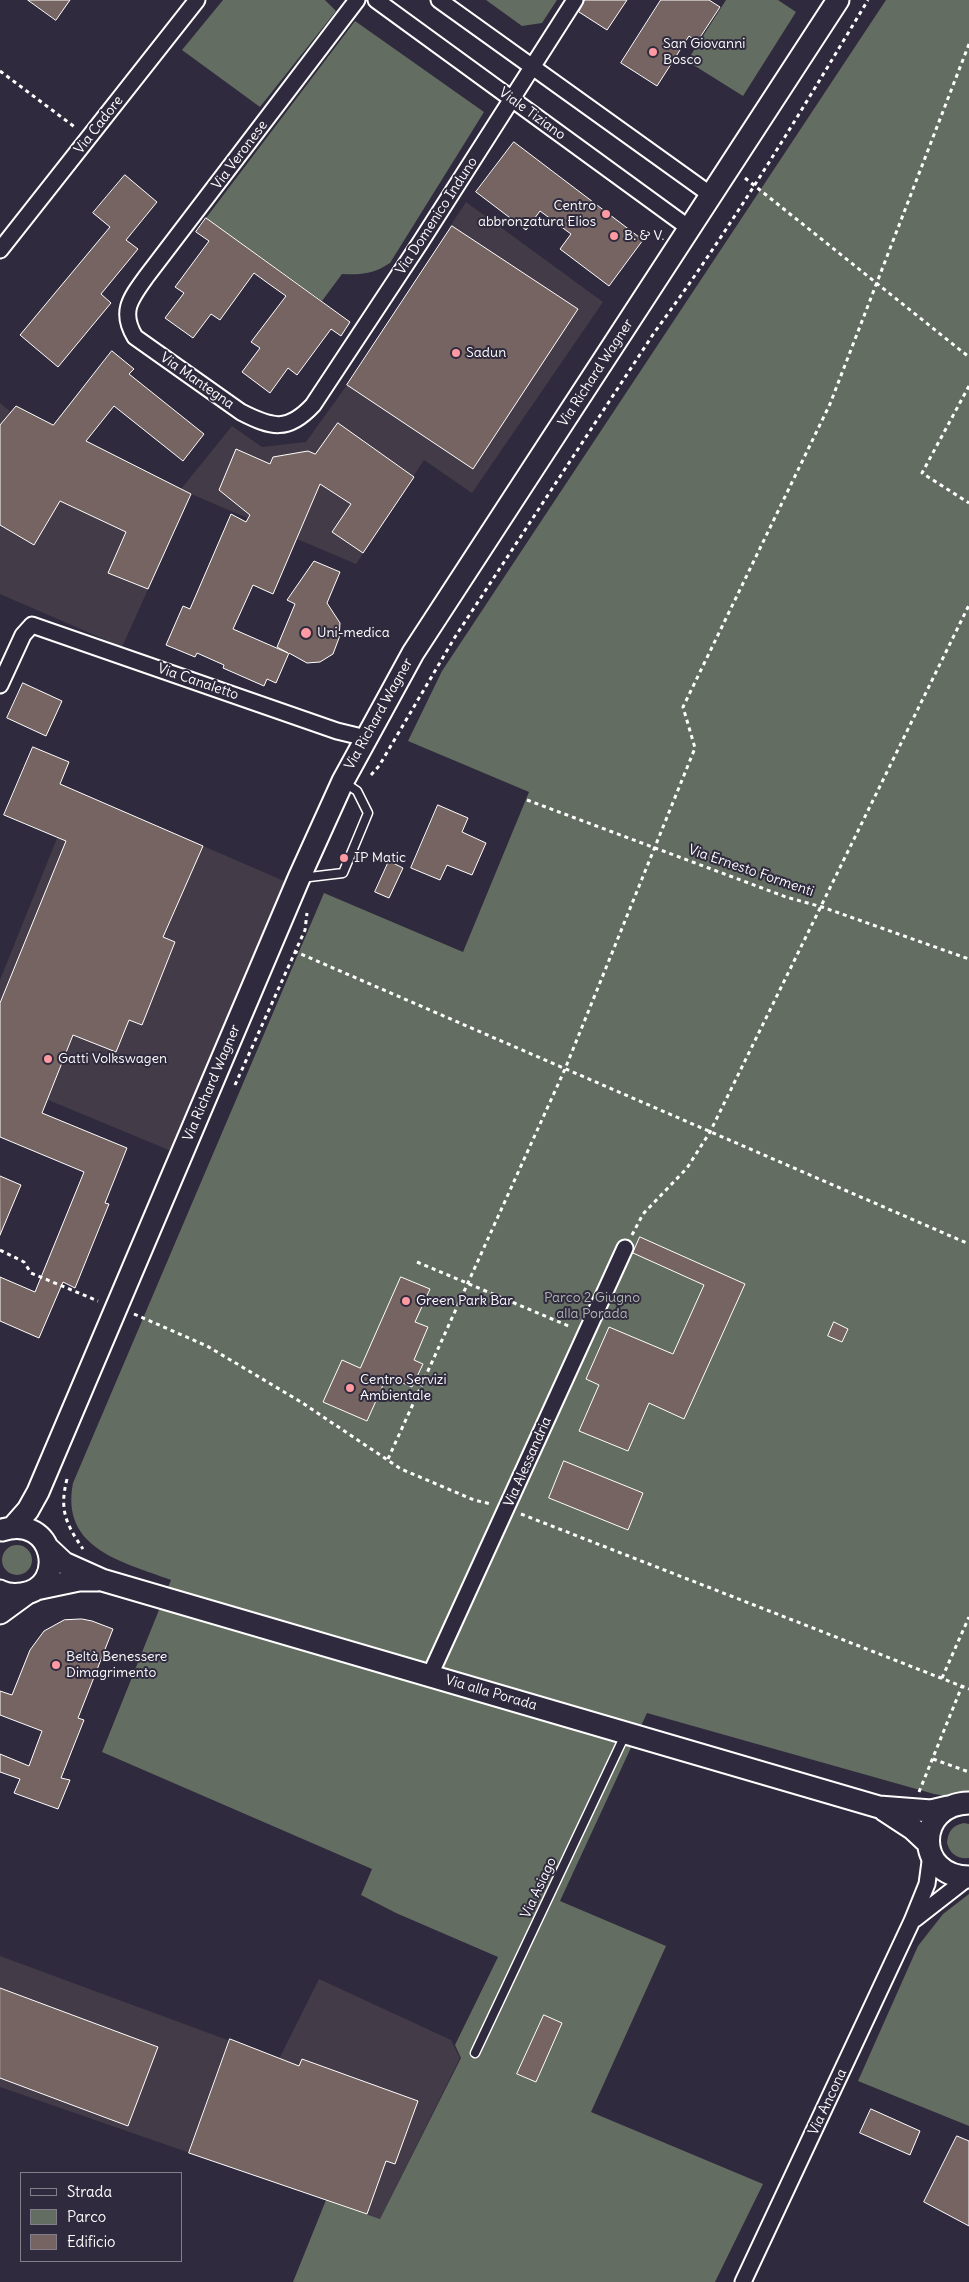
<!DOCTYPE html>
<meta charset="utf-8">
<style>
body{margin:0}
#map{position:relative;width:969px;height:2282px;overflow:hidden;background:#2f2a3d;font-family:Delius,sans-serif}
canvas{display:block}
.legend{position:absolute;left:20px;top:2172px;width:162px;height:90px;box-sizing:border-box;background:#2f2a3d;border:1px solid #827f8b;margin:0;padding:6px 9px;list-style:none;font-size:15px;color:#fff}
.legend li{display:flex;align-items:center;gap:10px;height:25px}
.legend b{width:25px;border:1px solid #827f8b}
</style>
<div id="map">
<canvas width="969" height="2282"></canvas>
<ul class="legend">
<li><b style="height:6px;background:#2f2a3d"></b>Strada</li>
<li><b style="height:14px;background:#636d61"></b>Parco</li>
<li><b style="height:14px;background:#756461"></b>Edificio</li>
</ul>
</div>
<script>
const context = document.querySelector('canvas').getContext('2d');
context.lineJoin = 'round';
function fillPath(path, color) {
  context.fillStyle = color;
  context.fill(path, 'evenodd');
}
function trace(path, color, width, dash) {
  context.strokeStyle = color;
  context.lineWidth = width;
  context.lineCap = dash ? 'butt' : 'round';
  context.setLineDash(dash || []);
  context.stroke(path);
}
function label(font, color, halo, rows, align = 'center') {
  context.font = font + ' Delius,sans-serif';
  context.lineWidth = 4;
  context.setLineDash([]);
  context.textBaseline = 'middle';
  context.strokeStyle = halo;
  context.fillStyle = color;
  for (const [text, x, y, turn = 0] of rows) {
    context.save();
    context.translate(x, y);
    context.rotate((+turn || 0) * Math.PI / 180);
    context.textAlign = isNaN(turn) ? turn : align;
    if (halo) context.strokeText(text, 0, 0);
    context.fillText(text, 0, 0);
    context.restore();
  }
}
fillPath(new Path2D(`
 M466 202 603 302 472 493 424 460 356 564 191 494 122 647 0 594V403L11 412 16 406 181 489 232 426 262 447 306 442 347 385Z
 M76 791 291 884 176 1153 0 1080V980Z
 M0 1956 279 2059 319 1979 451 2040 460 2058 380 2219 0 2087Z`), '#443b48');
fillPath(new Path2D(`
 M223 0H325L336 11 260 107 182 50Z
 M486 0H557L542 23 522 26Z
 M726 0H778L796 12 743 96 687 61Z
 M886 0H969V1800L934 1794 647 1713 560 1901 666 1946 591 2112 763 2184 715 2282H293L326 2200 380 2219 461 2058 455 2045 498 1957 396 1913 361 1895 372 1869 102 1752 171 1580C123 1562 60 1549 73 1483L324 893 463 952 529 792 408 741 442 671Z
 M355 21 484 112 390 263C374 274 361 275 342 274L322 301 206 218Z
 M2 1560a15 15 0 1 1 30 0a15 15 0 1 1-30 0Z
 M964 1823 969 1824V1858C957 1859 950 1854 947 1843 948 1831 953 1825 964 1823Z
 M969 1894V2126L858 2081 918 1946 943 1914Z`), '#636d61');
const building = new Path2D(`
 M28 0H70L56 20Z
 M585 0H627L607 30 579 12Z
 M661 0H709L720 7 697 42 689 36 657 86 621 63Z
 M514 142 643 240 609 286 560 249 571 234 540 211 526 230 476 192Z
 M125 175 157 202 126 240 138 249 101 294 111 303 58 367 20 335 110 227 93 213Z
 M206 218 350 322 341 336 331 329 297 375 288 368 270 393 242 372 260 348 251 342 286 296 269 284 254 273 220 320 211 314 193 338 165 318 184 293 175 287 209 241 196 232Z
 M452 226 578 309 473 469 347 385Z
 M112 351 134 369 129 374 204 434 183 461 114 406 86 441 191 494 148 589 108 573 126 532 60 501 34 545 0 525V425L16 406 53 425Z
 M338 423 414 477 363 553 332 532 351 504 320 484 273 594 253 585 233 629 288 653 277 647 295 604 287 600 314 561 340 572 327 603 340 623 339 638 333 654 320 662 307 663 289 653 276 683 267 679 264 686 223 668 224 665 197 653 195 657 166 645 183 606 190 609 231 514 246 522 250 515 219 490 236 449 270 464 273 457 308 451 315 454Z
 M23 683 62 701 46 736 7 718Z
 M33 747 69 762 60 784 203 846 163 937 175 942 142 1025 129 1020 116 1052 73 1035 42 1113 127 1148 105 1203 109 1204 75 1288 63 1282 39 1338 0 1321V1277L35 1292 84 1172 0 1137V1003L66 841 4 815Z
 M438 805 468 818 462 832 486 843 472 875 447 865 440 880 411 868Z
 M389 861 403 868 389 898 375 892Z
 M0 1176 21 1185 0 1235Z
 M640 1237 745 1284 684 1419 649 1403 628 1451 579 1431 599 1385 586 1379 609 1327 673 1354 704 1285 633 1253Z
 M401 1277 430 1289 415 1322 428 1327 414 1360 423 1364 412 1387 387 1376 367 1421 323 1402 342 1360 360 1368Z
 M834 1322 848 1329 842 1342 828 1336Z
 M564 1461 643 1493 628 1530 549 1498Z
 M82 1619 92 1621 113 1629 78 1718 84 1720 61 1778 70 1780 58 1809 14 1793 20 1779 0 1772V1754L29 1766 42 1731 0 1715V1691L12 1695 30 1650 44 1631 64 1620Z
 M0 1988 158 2047 128 2126 0 2078Z
 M544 2015 562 2023 536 2082 517 2074Z
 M230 2039 299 2066 302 2059 418 2101 395 2164 386 2161 367 2214 189 2153Z
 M871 2109 920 2131 910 2155 860 2133Z
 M957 2136 969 2141V2226L924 2202Z`);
fillPath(building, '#756461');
trace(building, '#fff', 1);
const lane = new Path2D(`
 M301 878 343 873 368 813 357 791 345 783
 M475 2053 625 1735`);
const street = new Path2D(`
 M357 0 146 277C130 299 120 312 135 337L241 412C272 428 288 432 313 405L420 243 575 0
 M376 0 689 228
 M439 0 711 195
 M0 250 197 0
 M0 685 23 635 32 625 337 731 366 738
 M430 1675 625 1248
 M915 1919 969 1877
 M743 2282 912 1921 927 1884 931 1854`);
const secondary = new Path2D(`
 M13 1527 28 1510 38 1492 299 878 343 781 413 653 838 0
 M48 1548 64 1563 102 1580 879 1807 931 1811 948 1807
 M36 1589 79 1580H97
 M0 1591C7 1595 14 1595 22 1594 68 1588 55 1513 2 1530
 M0 1613 26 1594
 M969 1803C915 1804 915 1877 969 1877
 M884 1810 913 1829 928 1843`);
trace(lane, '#fff', 11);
trace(street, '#fff', 19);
trace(secondary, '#fff', 25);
trace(new Path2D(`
 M0 71 76 128
 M745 178 969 357
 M969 386 922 473 969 503
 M371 775 379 766 455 637 654 333C732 227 800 113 868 0
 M527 800 786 897 822 907 969 959
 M294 951 969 1244
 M235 1085 305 930 307 913
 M632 1235 643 1214 687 1168 710 1132 969 605
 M0 1250 24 1262 31 1273 98 1301
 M417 1262 571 1327
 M134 1314 207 1346 301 1402 401 1469 474 1500 491 1504
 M388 1459 565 1069 695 748 683 707 830 404 969 44
 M67 1479C59 1510 66 1524 83 1549
 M521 1514 969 1689
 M942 1678 969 1617
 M933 1759 969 1772
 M919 1792 962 1686`), '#fff', 3, [4, 4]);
trace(lane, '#2f2a3d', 8);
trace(street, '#2f2a3d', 15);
trace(secondary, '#2f2a3d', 21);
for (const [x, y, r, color] of [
 [653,52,5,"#ff9aa2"],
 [606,214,5,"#ff9aa2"],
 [614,236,5,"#ff9aa2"],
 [456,353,5,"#ff9aa2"],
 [306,633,6,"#ff9aa2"],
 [344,858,5,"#ff9aa2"],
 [48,1059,5,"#ff9aa2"],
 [406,1301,5,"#ff9aa2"],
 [350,1388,5,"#ff9aa2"],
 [56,1665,5,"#ff9aa2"]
]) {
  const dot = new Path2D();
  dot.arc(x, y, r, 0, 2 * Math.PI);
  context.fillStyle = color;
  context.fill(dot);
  trace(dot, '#2f2a3d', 2);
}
label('14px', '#fff', '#2f2a3d', [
 ["San Giovanni",663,44],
 ["Bosco",663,60],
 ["Centro",596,206,"right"],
 ["abbronzatura Elios",596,222,"right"],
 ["B. & V.",624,236],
 ["Sadun",466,353],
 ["Uni-medica",317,633],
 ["IP Matic",354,858],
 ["Gatti Volkswagen",58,1059],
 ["Green Park Bar",416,1301],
 ["Centro Servizi",360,1380],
 ["Ambientale",360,1396],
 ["Beltà Benessere",66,1657],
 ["Dimagrimento",66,1673]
], 'left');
label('14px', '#fff', '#2f2a3d', [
 ["Viale Tiziano",532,114,36],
 ["Via Cadore",99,125,-52],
 ["Via Veronese",240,155,-53],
 ["Via Domenico Induno",437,216,-57],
 ["Via Richard Wagner",596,373,-57],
 ["Via Mantegna",197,381,35],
 ["Via Canaletto",198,682,19],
 ["Via Richard Wagner",379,714,-61],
 ["Via Ernesto Formenti",751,871,19],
 ["Via Richard Wagner",212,1083,-67],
 ["Via Alessandria",528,1462,-66],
 ["Via alla Porada",491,1693,16],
 ["Via Asiago",539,1888,-65],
 ["Via Ancona",828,2102,-65]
]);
label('14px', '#b1b6b0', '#2f2a3d', [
 ["Parco 2 Giugno",592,1298],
 ["alla Porada",592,1314]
]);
</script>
